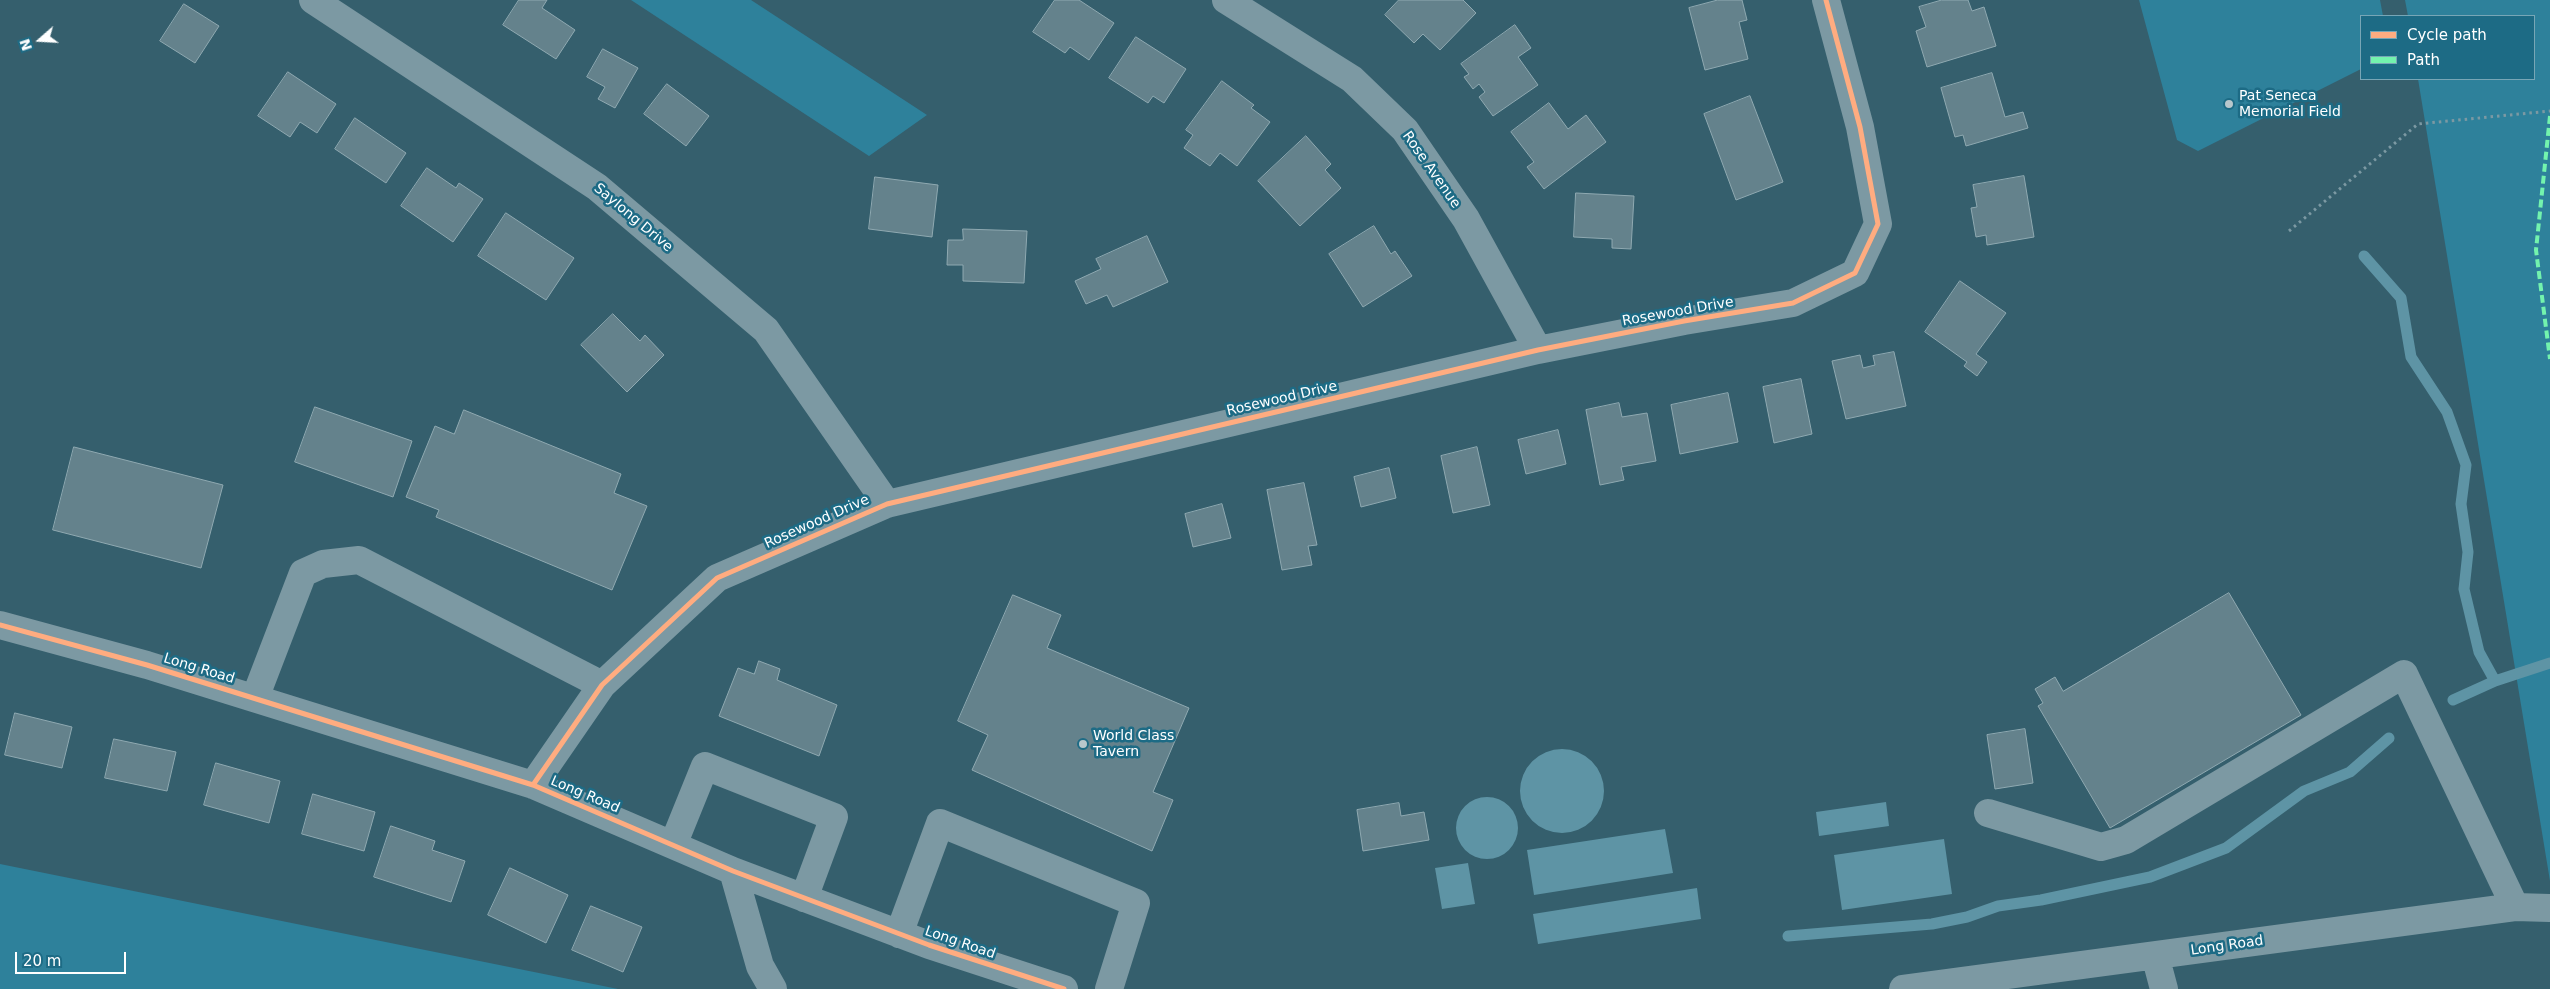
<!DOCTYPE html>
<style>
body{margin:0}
#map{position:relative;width:2550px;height:989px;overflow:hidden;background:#355f6d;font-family:"DejaVu Sans",sans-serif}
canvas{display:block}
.legend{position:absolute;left:2360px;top:15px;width:175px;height:65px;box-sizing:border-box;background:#1d6b85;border:1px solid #77a6b6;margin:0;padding:6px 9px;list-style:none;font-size:15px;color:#fff}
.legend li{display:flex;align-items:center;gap:10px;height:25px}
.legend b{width:25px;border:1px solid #77a6b6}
.north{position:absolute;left:15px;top:15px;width:50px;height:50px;-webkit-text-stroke:4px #1d6b85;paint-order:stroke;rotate:251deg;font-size:14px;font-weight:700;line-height:20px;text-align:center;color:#fff}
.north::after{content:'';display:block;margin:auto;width:18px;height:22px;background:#fff;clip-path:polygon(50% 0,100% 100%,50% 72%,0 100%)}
.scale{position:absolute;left:15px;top:952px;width:111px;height:22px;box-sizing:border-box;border:2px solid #fff;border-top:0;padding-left:6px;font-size:15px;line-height:18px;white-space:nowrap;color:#fff;-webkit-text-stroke:4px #1d6b85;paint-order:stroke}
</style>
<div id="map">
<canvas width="2550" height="989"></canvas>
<ul class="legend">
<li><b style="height:6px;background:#ffac80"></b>Cycle path</li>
<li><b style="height:6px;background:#73f3ae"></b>Path</li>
</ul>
<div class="north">N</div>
<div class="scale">20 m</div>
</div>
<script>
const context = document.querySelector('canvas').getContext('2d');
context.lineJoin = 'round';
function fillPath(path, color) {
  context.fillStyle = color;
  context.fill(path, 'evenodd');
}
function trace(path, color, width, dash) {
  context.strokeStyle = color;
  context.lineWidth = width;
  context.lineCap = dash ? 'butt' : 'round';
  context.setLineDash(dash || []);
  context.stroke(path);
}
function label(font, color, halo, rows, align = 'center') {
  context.font = font + ' "DejaVu Sans",sans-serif';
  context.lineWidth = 5;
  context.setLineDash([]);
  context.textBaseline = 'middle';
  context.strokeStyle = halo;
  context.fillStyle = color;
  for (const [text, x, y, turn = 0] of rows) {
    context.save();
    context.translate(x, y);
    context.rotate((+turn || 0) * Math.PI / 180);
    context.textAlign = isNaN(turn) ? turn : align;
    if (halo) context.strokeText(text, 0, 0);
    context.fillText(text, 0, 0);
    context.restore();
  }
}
fillPath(new Path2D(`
 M631 0H751L927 115 869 156Z
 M2139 0H2380L2383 16H2361V69L2198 151 2177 140Z
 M2405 0H2550V881L2418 79H2534V16H2408Z
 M0 864 618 989H0Z`), '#2e819b');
fillPath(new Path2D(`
 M1520 791a42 42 0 1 1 84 0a42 42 0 1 1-84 0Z
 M1456 828a31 31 0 1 1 62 0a31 31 0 1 1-62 0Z
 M1886 802 1889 826 1819 836 1816 812Z
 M1665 829 1673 873 1534 895 1527 850Z
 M1944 839 1952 894 1842 910 1834 855Z
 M1468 863 1475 904 1442 909 1435 868Z
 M1697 888 1701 919 1538 944 1533 914Z`), '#5e94a5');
trace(new Path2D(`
 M2364 256 2401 298 2411 357 2447 412 2466 465 2461 504 2468 552 2464 589 2479 652 2495 681
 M2453 700 2495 681 2550 663
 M1788 936 1932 924 1967 917 1998 906 2041 900 2150 877 2226 848 2304 791 2350 772 2389 738`), '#5e94a5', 11);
const building = new Path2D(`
 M519 0H547L542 8 575 30 556 59 503 25Z
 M1055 0H1079L1114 23 1089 60 1070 47 1065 53 1033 32Z
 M1399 0H1463L1476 13 1440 50 1423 34 1414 43 1385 15Z
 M1718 0H1742L1747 20 1739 22 1748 59 1705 70 1689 8Z
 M1942 0H1968L1972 11 1984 7 1996 46 1927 67 1916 31 1926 27 1919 7Z
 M184 4 219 26 195 63 160 41Z
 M1515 25 1531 48 1518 57 1538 85 1493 116 1479 97 1485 92 1479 84 1473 89 1464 77 1469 74 1461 64Z
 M1136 37 1186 69 1164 103 1153 96 1148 103 1109 78Z
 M603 49 638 68 615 108 598 99 605 87 587 77Z
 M288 72 336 104 317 133 300 122 290 137 258 116Z
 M1992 73 2005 117 2023 112 2028 128 1966 146 1963 135 1955 137 1941 88Z
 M1222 81 1254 105 1251 108 1270 122 1237 166 1220 153 1210 166 1184 148 1193 135 1186 130Z
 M667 84 709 116 686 146 644 114Z
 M1750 96 1783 182 1736 200 1704 114Z
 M1549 103 1568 129 1586 115 1606 142 1544 189 1527 167 1534 162 1511 132Z
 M355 118 406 153 386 183 335 149Z
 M1306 136 1331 164 1325 170 1341 188 1300 226 1258 181Z
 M427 168 456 188 459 183 483 199 453 242 401 206Z
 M2024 176 2034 237 1987 245 1986 235 1976 237 1971 208 1977 207 1973 185Z
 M875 177 938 185 932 237 869 229Z
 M1576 193 1634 196 1631 249 1612 248V239L1574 237Z
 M506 213 574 258 546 300 478 256Z
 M1374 226 1391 254 1395 251 1412 276 1363 307 1329 254Z
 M963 229 1027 231 1024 283 963 281V265H947L948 240H963Z
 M1147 236 1168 282 1113 307 1107 295 1086 304 1075 281 1101 269 1096 259Z
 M1960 281 2006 313 1976 354 1987 362 1977 376 1964 366 1967 362 1925 332Z
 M613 314 640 341 645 335 664 355 627 392 581 345Z
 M1894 352 1906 406 1846 419 1832 361 1860 355 1863 368 1875 365 1873 356Z
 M1801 379 1812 434 1774 443 1763 387Z
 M1728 393 1738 442 1680 454 1671 405Z
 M1619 403 1622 417 1647 413 1656 461 1621 467 1624 480 1600 485 1586 410Z
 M315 407 412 441 393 497 295 462Z
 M464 410 621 474 614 493 647 506 612 590 436 517 439 510 406 497 435 426 454 434Z
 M1558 430 1566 464 1526 474 1518 440Z
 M74 447 223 485 201 568 53 530Z
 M1477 447 1490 505 1453 513 1441 456Z
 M1389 468 1396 498 1361 507 1354 477Z
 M1304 483 1317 545 1308 546 1312 565 1282 570 1267 490Z
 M1222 504 1231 538 1193 547 1185 514Z
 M2229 593 2301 715 2110 828 2038 706 2043 703 2035 689 2055 677 2063 691Z
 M1013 595 1061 615 1047 648 1189 708 1153 792 1173 800 1152 851 972 770 988 735 958 721Z
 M759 661 780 669 777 680 837 705 819 756 719 716 738 668 754 674Z
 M15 713 72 727 62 768 5 755Z
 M2025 729 2033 783 1995 789 1987 735Z
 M114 739 176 752 167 791 105 778Z
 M216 763 280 781 269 823 204 805Z
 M313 794 375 812 364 851 302 834Z
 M1399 803 1401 816 1424 812 1429 840 1363 851 1357 810Z
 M391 826 435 841 432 850 465 861 451 902 374 877Z
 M510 868 568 895 546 943 488 915Z
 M591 906 642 927 623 972 572 950Z`);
fillPath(building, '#64828c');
trace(building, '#8fa9b1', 1);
trace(new Path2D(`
 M2289 231 2418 124 2550 111`), '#7c99a3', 3, [2.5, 4]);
trace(new Path2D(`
 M313 0 597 187 766 330 887 504
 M1226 0 1352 79 1405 130 1466 219 1538 350
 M0 625 147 665 533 785 733 871 929 945 1064 989
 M255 698 303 573 323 564 359 560 602 685
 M533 785 602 685 717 578 887 504 1538 350 1684 321 1793 303 1855 273 1878 224 1860 127 1826 0
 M1988 813 2101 847 2126 840 2404 674 2515 907
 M673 845 705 766 834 817 804 898
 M733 871 760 966 773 989
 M899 934 940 823 1136 903 1109 989
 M2155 955 2164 989
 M1903 989 2515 907 2550 908`), '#7c99a3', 28);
trace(new Path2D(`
 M2550 116 2536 250 2550 359`), '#73f3ae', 4, [8, 4]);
trace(new Path2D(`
 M0 625 147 665 533 785 733 871 929 945 1064 989
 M533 785 602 685 717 578 887 504 1538 350 1684 321 1793 303 1855 273 1878 224 1860 127 1826 0`), '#ffac80', 5);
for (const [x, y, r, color] of [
 [2229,104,5,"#b8c7cc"],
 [1083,744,5,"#b8c7cc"]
]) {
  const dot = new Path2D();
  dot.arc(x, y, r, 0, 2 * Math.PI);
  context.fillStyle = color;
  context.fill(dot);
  trace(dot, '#1d6b85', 2);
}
label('14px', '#fff', '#1d6b85', [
 ["Pat Seneca",2239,96],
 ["Memorial Field",2239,112],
 ["World Class",1093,736],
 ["Tavern",1093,752]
], 'left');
label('14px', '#fff', '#1d6b85', [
 ["Rose Avenue",1431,170,55],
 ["Saylong Drive",633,218,40],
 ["Rosewood Drive",1678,312,-10],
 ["Rosewood Drive",1282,399,-13],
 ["Rosewood Drive",817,522,-24],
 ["Long Road",199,669,17],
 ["Long Road",585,795,23],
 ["Long Road",960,943,19],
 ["Long Road",2227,946,-8]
]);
</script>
